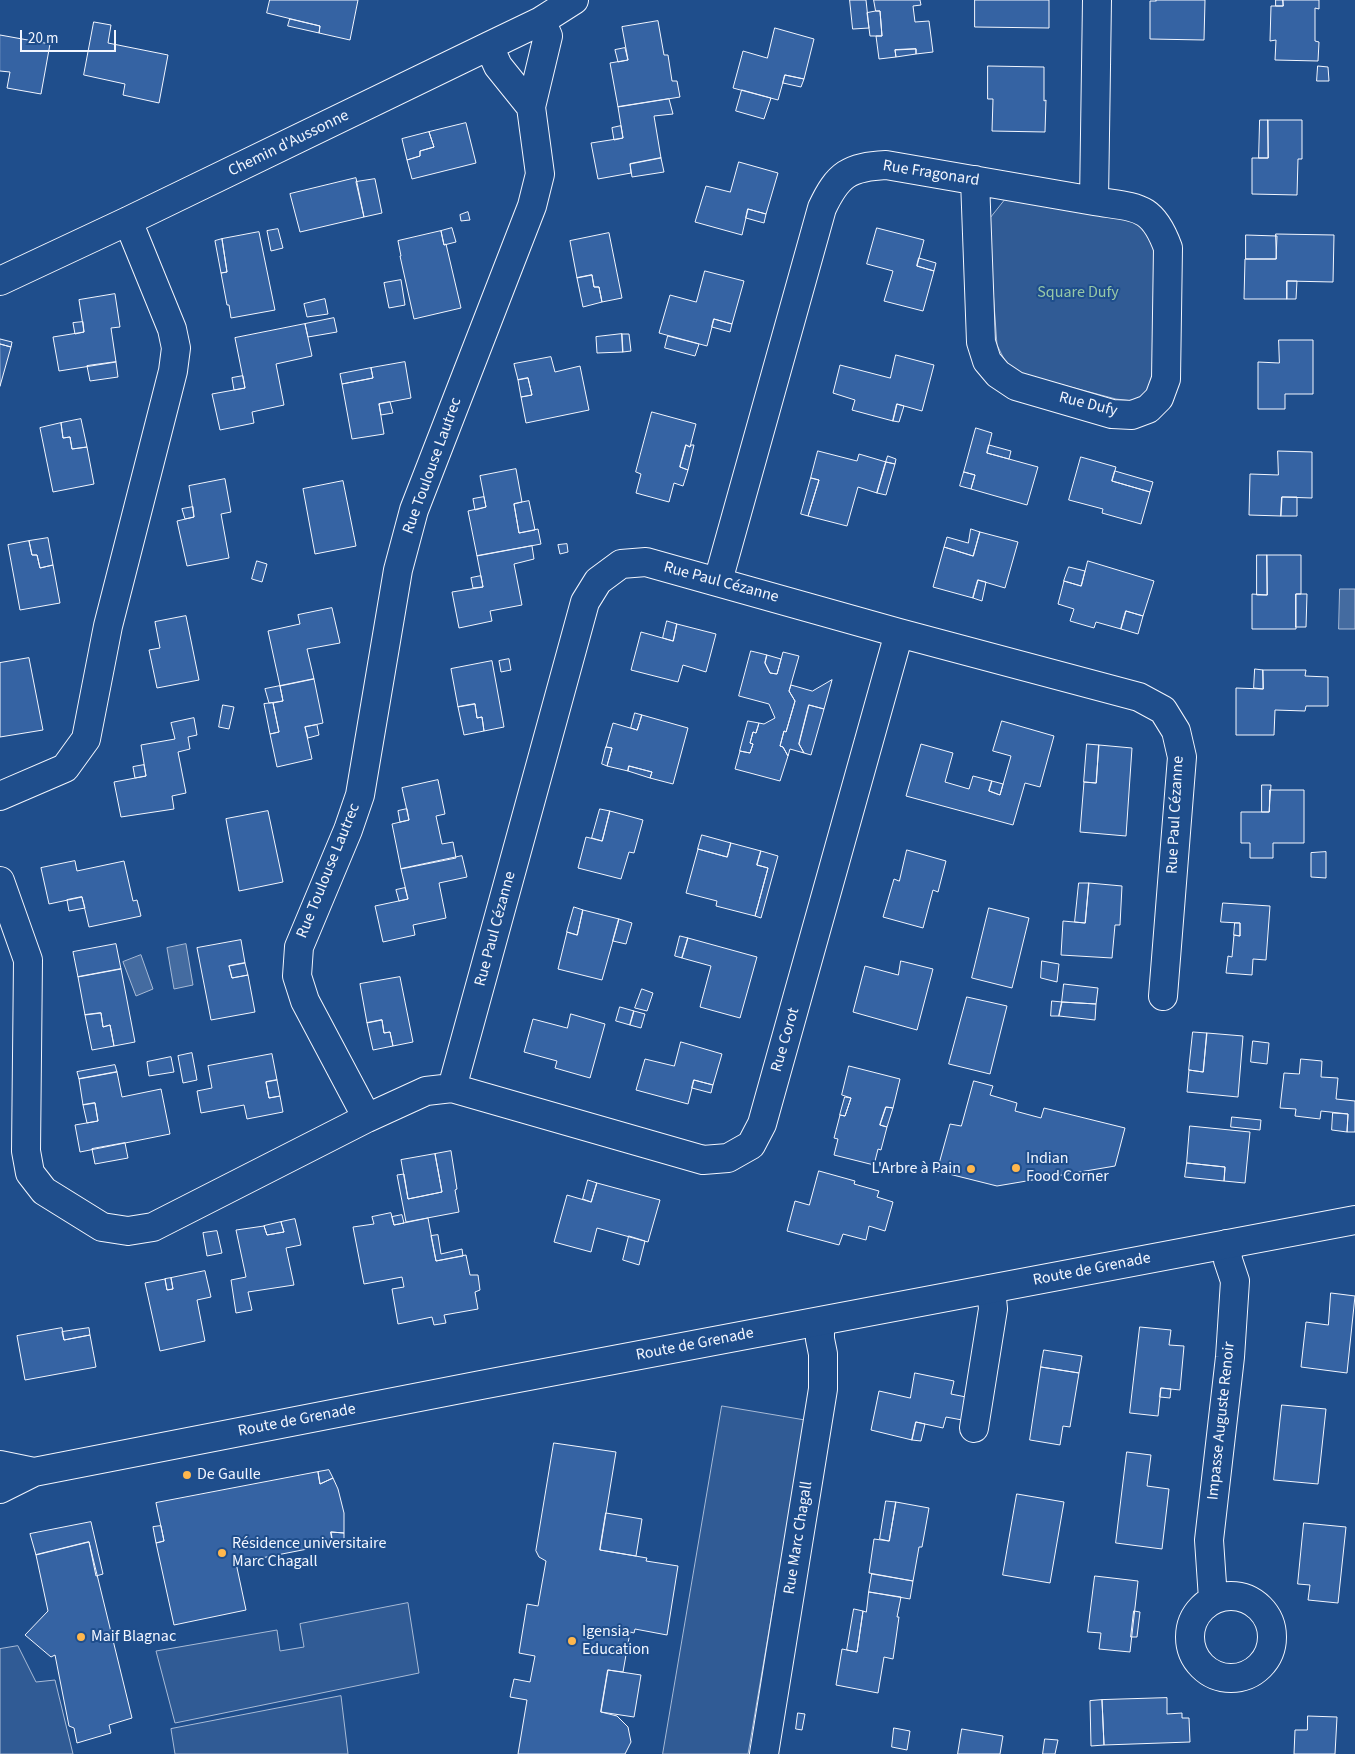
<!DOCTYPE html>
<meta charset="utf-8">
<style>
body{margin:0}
#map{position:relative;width:1355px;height:1754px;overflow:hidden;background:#1f4e8c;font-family:"Source Sans 3",sans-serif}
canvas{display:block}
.scale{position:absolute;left:20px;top:30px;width:96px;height:22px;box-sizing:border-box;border:2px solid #f2f6ff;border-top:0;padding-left:6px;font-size:15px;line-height:18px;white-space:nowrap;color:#f2f6ff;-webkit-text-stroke:4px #1f4e8c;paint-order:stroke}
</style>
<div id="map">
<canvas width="1355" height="1754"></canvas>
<div class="scale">20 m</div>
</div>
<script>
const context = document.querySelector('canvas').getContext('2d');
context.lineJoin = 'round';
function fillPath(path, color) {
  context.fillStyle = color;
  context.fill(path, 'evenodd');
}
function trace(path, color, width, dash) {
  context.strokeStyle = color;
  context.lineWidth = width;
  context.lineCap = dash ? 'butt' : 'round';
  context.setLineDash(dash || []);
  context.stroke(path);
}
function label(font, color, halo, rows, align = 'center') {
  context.font = font + ' "Source Sans 3",sans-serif';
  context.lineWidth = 4;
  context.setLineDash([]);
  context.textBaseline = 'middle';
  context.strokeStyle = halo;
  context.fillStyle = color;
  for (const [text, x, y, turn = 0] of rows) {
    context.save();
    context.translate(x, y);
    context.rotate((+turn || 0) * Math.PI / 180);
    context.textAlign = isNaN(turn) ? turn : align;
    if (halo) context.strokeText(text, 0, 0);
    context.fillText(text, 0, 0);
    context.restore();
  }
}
const built = new Path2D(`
 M1008 196 1088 209 1145 225 1162 257 1151 390 1143 396 1133 401 1116 399 1010 371 997 345 988 221Z
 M722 1406 805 1420 748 1754H663Z
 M408 1603 419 1673 175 1723 156 1651 277 1630 280 1651 304 1647 300 1624Z
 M18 1646 36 1682 55 1680 73 1754H0V1649Z
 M341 1696 348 1754H175L171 1729Z`);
fillPath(built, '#305b95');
trace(built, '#a8bbd7', 1);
const water = new Path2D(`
 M1340 589H1355V629H1339Z
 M186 944 193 985 174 989 167 948Z
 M141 955 153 989 136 996 123 962Z`);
fillPath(water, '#446ba0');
trace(water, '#a8bbd7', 1);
const building = new Path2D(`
 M270 0H358L350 40 319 33 320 26 267 13Z
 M850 0H866L869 28 853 29Z
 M874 0H920L921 5 913 6 915 22 929 21 933 52 916 54V49L895 50 896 57 879 59 876 36H882L880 11H876Z
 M975 0H1049V28L975 27Z
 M1156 0H1205L1204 40 1150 39V1H1156Z
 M1276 0H1283V6H1276Z
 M1283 0H1319V9L1315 8V41L1319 42 1318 61 1275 60 1276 40 1270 41 1271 6H1283Z
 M876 11H880L882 36H870L867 13Z
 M290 19 320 26 319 33 288 26Z
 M658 21 664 55H668L672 81H677L680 97 618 107 610 63 628 60 622 27Z
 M94 22 111 25 108 43 168 55 159 103 123 95 125 84 84 75Z
 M775 28 814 39 804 79 785 75 778 100 733 88 743 51 767 58Z
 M0 35 50 44 41 94 7 88 10 72 0 71Z
 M625 48 628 60 618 62 615 50Z
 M916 49V54L896 57 895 50Z
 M988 66 1044 67V101L1046 100 1045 132 992 131 993 99H988Z
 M1318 66 1328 67 1329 81H1317Z
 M785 75 804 79 801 87 783 83Z
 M742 90 771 98 764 119 736 111Z
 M669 99 673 114 654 116 661 158 630 164 631 173 598 179 591 143 623 138 618 107Z
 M1260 120H1268V158H1259Z
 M1268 120H1302V159H1298L1297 195 1252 194V158H1268Z
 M466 123 476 163 412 179 407 160 420 156V151L434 147 429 132Z
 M621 126 623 138 614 140 612 128Z
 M429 132 434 147 420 151V156L407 160 402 139Z
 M661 158 664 172 632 177 630 164Z
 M739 162 778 173 766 214 748 209 742 235 695 222 706 186 730 192Z
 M356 178 364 217 300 232 290 194Z
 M375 179 382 213 364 217 356 182Z
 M748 209 766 214 764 223 746 218Z
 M468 212 470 220 461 221 460 215Z
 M452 228 456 242 444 245 441 231Z
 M877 228 924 240 917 266 934 271 923 311 884 301 893 271 867 264Z
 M278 229 283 248 271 251 267 231Z
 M441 231 444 245 446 244 461 308 414 319 400 256H401L398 241Z
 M259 232 275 310 231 318 229 305H227L221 273 227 272 222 239Z
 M609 233 622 298 602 302 599 287H594L592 275 577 278 570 241Z
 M1276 234 1334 235 1333 282 1287 281V299H1244L1245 259H1276Z
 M1246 235 1277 236 1276 259H1246Z
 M222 239 227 272 221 273 215 241Z
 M919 258 936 263 934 271 917 266Z
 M705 271 744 281 732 324 714 319 707 346 659 333 670 295 696 302Z
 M592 275 594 287H599L602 302 583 307 577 278Z
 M401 280 405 305 389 308 384 283Z
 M1287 281H1297L1296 299H1287Z
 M115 294 120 327 111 328 116 362 59 371 53 337 84 332 79 300Z
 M325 299 328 314 307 317 304 304Z
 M334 318 337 332 308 337 305 324Z
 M714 319 732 324 730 332 712 327Z
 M83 322 84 332 75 334 73 323Z
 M305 324 312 356 276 364 284 405 252 412 254 423 220 430 212 394 245 388 235 338Z
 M622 334 623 352 597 353 596 337Z
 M622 334H629L631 351 623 352Z
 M668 336 699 344 695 356 665 348Z
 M0 339 12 342 11 347 0 344Z
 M1279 340H1313V394H1285V409H1258V362L1279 363Z
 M0 344 11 347 0 386Z
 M896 355 934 365 922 411 897 404 893 421 852 410 855 400 833 393 840 365 890 378Z
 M551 357 555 372 580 366 589 410 526 423 521 397 532 395 528 378 518 380 514 364Z
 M116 362 118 377 90 381 87 366Z
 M405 362 411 398 379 404 384 434 352 439 342 384 373 378 371 368Z
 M371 368 373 378 342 384 340 374Z
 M243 376 245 388 234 390 232 378Z
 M528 378 532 395 521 397 518 380Z
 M390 402 393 413 381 415 379 404Z
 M897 404 904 406 899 422 893 421Z
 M652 412 696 424 690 447 686 445 680 467 688 470 683 486 674 483 669 502 636 493 641 474 636 472Z
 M81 419 87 447 72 449 70 437 63 438 61 423Z
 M61 423 63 438 70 437 72 449 87 447 94 484 53 492 40 428Z
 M976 428 992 433 987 453 1038 467 1027 505 971 489 975 475 964 472Z
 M686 445 690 447 691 445H694L688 470 680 467Z
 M989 445 1011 451 1009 459 987 453Z
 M818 451 857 461 859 454 886 462 877 493 858 487 847 526 808 516 819 480 811 478Z
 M1278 451 1312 452V498L1282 497 1281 516 1249 515 1250 474 1278 475Z
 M888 456 896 459 895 464 886 462Z
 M1081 457 1116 467 1112 481 1150 492 1141 524 1102 513 1103 509 1069 500Z
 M886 462 895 464 886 495 877 493Z
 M516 469 522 502 514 504 519 533 538 529 541 544 477 556 468 511 486 507 480 476Z
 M1115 471 1153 482 1150 492 1112 481Z
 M964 472 975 475 971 489 960 486Z
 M811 478 819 480 808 516 801 514Z
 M225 479 231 512 221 514 229 558 187 566 177 521 194 517 189 486Z
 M343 481 356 546 315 554 303 489Z
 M484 497 486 507 475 510 473 499Z
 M1282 497H1297V516H1281Z
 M529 501 535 530 519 533 514 504Z
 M193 507 194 517 185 519 182 509Z
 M971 529 980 532 973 556 944 547 947 537 968 543Z
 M980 532 1018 542 1005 588 978 580 973 598 933 587 944 547 973 556Z
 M48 538 53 565 40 568 37 555H32L29 541Z
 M29 541 32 555H37L40 568 53 565 60 603 20 610 8 545Z
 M567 544 568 552 560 554 558 545Z
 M532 546 534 559 514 564 522 605 490 611 492 621 459 628 452 592 483 587 477 556Z
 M1257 555H1267V595H1257Z
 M1267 555H1301V594H1296V629H1252V594L1267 595Z
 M257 561 267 564 262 582 252 579Z
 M1088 561 1154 581 1143 616 1126 611 1121 629 1096 622 1094 628 1070 621 1074 609 1058 604 1064 581 1081 586Z
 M1069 567 1085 571 1081 586 1064 581Z
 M481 576 483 587 473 588 471 578Z
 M978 580 986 582 982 601 973 598Z
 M1296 594H1307L1306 627H1296Z
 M332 608 340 643 307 649 314 679 280 686 268 631 300 624 298 615Z
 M1126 611 1143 616 1138 634 1121 629Z
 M186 616 199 680 157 688 149 650 160 648 155 622Z
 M667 621 677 624 673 641 663 638Z
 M677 624 716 634 706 672 683 665 678 682 631 670 641 632 673 641Z
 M751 651 767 655 765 663 770 673 777 674 783 652 799 656 789 691 795 701 786 732 784 731 780 746 783 747 788 756 780 781 735 769 740 751 750 753 753 744 750 743 753 732 756 733 759 723 764 724 775 718 769 704 739 696Z
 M767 655 781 659 777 674 770 673 765 663Z
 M29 658 43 730 0 737V663Z
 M509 659 511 670 501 672 499 661Z
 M492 661 504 727 484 731 482 717 477 718 475 704 458 707 451 669Z
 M1255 669 1263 670V689L1254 688Z
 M1263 670H1306L1305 676 1328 677V706H1306L1305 711 1275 710 1274 735H1236V688L1263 689Z
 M314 679 323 723 305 727 312 759 277 767 270 734 279 732 273 703 283 701 280 686Z
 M832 680 824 709 809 705 799 744 804 753 790 749 788 756 783 747 780 746 784 731 786 732 795 701 789 691 791 685 812 691Z
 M280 686 283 701 269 703 265 689Z
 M273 703 279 732 270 734 264 704Z
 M475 704 477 718 482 717 484 731 464 735 458 707Z
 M223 705 234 707 229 729 219 727Z
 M809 705 824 709 811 755 804 753 799 744Z
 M635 713 642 715 637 730 631 728Z
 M642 715 688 728 673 784 650 778 652 772 629 766 628 771 607 766 612 748 606 747 613 723 637 730Z
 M194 718 197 735 188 737 190 749 178 752 186 793 172 796 174 809 121 817 114 782 146 776 141 745 175 739 171 723Z
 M748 721 759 723 756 733 753 732 750 743 753 744 750 753 740 751Z
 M1002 721 1054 736 1040 787 1025 783 1013 825 906 796 921 744 953 753 945 782 969 789 973 776 992 781 989 791 1000 795 1011 756 993 751Z
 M317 725 319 735 308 738 305 727Z
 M1087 744 1099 745 1096 783 1084 782Z
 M1099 745 1132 748 1126 836 1080 832 1084 782 1096 783Z
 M606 747 612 748 607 766 602 764Z
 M144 765 146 776 135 778 133 767Z
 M629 766 652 772 650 778 628 771Z
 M438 780 445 814 436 816 442 844 453 842 456 858 401 869 392 824 409 820 402 788Z
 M992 781 1003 784 1000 795 989 791Z
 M1262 785H1271L1269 812H1262Z
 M1270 790H1304V843H1273V858H1250V843H1241V812H1269Z
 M407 809 409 820 400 822 398 811Z
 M600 809 610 811 602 841 592 838Z
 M268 811 283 882 239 891 226 819Z
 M610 811 643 820 634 853 629 852 621 879 578 868 586 837 602 841Z
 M702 835 731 843 727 857 698 849Z
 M731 843 761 851 757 865 768 868 755 916 716 906 717 901 686 893 698 849 727 857Z
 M907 850 946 861 938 892 933 890 923 928 883 917 894 879 899 881Z
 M761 851 778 856 761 918 755 916 768 868 757 865Z
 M1326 852V878L1311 877V853Z
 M462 856 467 877 439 883 446 918 413 925 415 935 383 942 375 906 408 899 401 869Z
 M75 861 77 871 124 861 133 901 137 900 141 916 89 927 82 897 49 904 41 868Z
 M1079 883H1089L1085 923 1075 922Z
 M1089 883 1122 886 1120 925H1115L1112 958 1061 955 1063 921 1085 923Z
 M405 888 408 899 399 901 396 890Z
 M82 897 85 908 69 911 67 900Z
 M1223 903 1270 906 1266 960 1253 959 1252 975 1226 973 1228 956 1232 957 1234 935 1240 936V923L1221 922Z
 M574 907 583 910 577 935 567 932Z
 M989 908 1029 918 1012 988 972 978Z
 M583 910 619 919 602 980 558 969 567 932 577 935Z
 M619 919 632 923 626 944 613 941Z
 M1235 923H1240V936L1234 935Z
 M680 936 688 938 682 958 675 956Z
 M688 938 757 957 740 1018 700 1007 711 966 682 958Z
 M241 940 245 963 229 966 232 978 248 975 255 1012 211 1020 197 948Z
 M116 944 121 969 78 977 73 952Z
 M901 961 933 969 917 1030 853 1012 865 966 898 975Z
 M1042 961 1059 964 1057 982 1041 978Z
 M245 963 248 975 232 978 229 966Z
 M121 969 135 1042 114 1046 110 1025 103 1027 101 1013 85 1015 78 977Z
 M400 977 413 1042 393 1046 390 1032 384 1033 382 1020 367 1023 360 984Z
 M1064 984 1098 988 1096 1004 1062 1002Z
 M642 989 653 993 647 1011 635 1008Z
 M967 997 1007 1006 990 1074 949 1064Z
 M1052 1001 1062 1002 1059 1016H1051Z
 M1062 1002 1096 1004 1095 1020 1059 1016Z
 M620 1007 634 1011 630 1025 616 1021Z
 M634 1011 645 1014 641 1028 630 1025Z
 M101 1013 103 1027 110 1025 114 1046 92 1050 85 1015Z
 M571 1014 605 1024 590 1078 555 1068 557 1061 524 1052 533 1019 567 1028Z
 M382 1020 384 1033 390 1032 393 1046 373 1050 367 1023Z
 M1193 1032 1207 1033 1203 1072 1189 1070Z
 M1207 1033 1243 1036 1238 1097 1187 1092 1189 1070 1203 1072Z
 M1253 1041 1269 1043 1267 1064 1251 1062Z
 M681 1042 722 1054 713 1085 694 1080 688 1104 636 1090 645 1059 674 1066Z
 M192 1053 197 1080 183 1083 178 1056Z
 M272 1054 277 1080 266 1082 269 1098 280 1096 283 1112 247 1119 244 1105 201 1113 197 1091 212 1088 208 1066Z
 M171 1057 174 1072 149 1076 147 1062Z
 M1301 1059 1322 1061 1321 1077 1338 1078 1336 1099 1355 1101V1132H1347L1348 1114 1321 1111 1320 1119 1295 1116 1296 1109 1280 1108 1284 1073 1299 1074Z
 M115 1065 117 1072 79 1079 77 1072Z
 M849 1066 900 1079 893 1108 886 1107 880 1125 887 1127 881 1150 878 1149 874 1165 834 1155 838 1139 834 1138 840 1115 845 1116 851 1098 842 1095Z
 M117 1072 122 1097 161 1089 170 1134 80 1152 75 1125 98 1121 95 1103 83 1105 79 1079Z
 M277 1080 280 1096 269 1098 266 1082Z
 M694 1080 713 1085 711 1093 692 1088Z
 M974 1081 993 1086 990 1095 1017 1103 1015 1111 1041 1118 1044 1108 1125 1128 1115 1166 997 1186 937 1171 950 1124 961 1126Z
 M845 1097 851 1098 845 1116 840 1115Z
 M95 1103 98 1121 87 1123 83 1105Z
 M886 1107 893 1108 887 1127 880 1125Z
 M1333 1113 1348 1114 1347 1132 1332 1130Z
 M1232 1117 1261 1120 1260 1130 1231 1127Z
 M1190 1126 1250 1132 1245 1183 1224 1181 1225 1167 1187 1163Z
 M125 1143 128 1158 95 1164 92 1149Z
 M451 1151 457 1189 455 1190 459 1212 406 1222 397 1175 404 1174 408 1199 442 1192 435 1154Z
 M435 1154 442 1192 408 1199 401 1160Z
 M1187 1163 1225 1167 1224 1181 1185 1177Z
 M819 1171 855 1181 854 1184 879 1191 877 1197 893 1202 885 1231 869 1226 866 1240 843 1234 839 1245 787 1231 795 1201 809 1205Z
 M588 1180 597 1183 591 1202 583 1199Z
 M597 1183 660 1200 648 1242 597 1228 591 1252 554 1242 567 1195 591 1202Z
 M391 1213 394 1225 428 1218 436 1261 466 1255 470 1275H478L480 1290 475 1292 478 1309 444 1315 446 1323 434 1325 432 1317 398 1324 392 1289 404 1287 402 1277 364 1284 353 1227 374 1224 372 1217Z
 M402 1215 404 1223 394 1225 392 1217Z
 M295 1219 301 1245 286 1248 294 1285 248 1292 252 1310 236 1313 231 1280 246 1277 236 1230 264 1226 267 1235 284 1232 281 1222Z
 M281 1222 284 1232 267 1235 264 1226Z
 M217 1231 222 1253 207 1256 203 1233Z
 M438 1235 441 1254 462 1249 463 1256 436 1261 431 1236Z
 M629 1236 645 1241 639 1265 623 1260Z
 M205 1271 211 1297 197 1300 205 1341 160 1351 145 1283 165 1279 167 1290 173 1289 171 1278Z
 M171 1278 173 1289 167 1290 165 1279Z
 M1331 1293 1355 1296 1347 1373 1301 1367 1306 1322 1328 1325Z
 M1140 1327 1171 1330 1169 1345 1184 1346 1180 1390 1161 1388 1158 1416 1130 1413Z
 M62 1328 64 1340 90 1335 96 1367 25 1380 17 1336Z
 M89 1328 90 1335 64 1340 62 1332Z
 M1044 1350 1082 1356 1079 1373 1041 1367Z
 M1041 1367 1079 1373 1070 1427 1063 1426 1060 1445 1030 1440Z
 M915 1373 954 1381 951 1394 966 1397 962 1420 946 1417 943 1428 916 1422 912 1440 871 1430 879 1391 910 1398Z
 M1161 1388 1171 1389 1170 1398 1160 1397Z
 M1282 1405 1326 1409 1318 1484 1274 1480Z
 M916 1422 925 1424 921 1441 912 1440Z
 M554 1443 616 1452 600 1550 647 1558 646 1561 678 1566 667 1635 635 1629 634 1633 630 1632 623 1672 608 1670 601 1712 617 1716 628 1727 631 1742 625 1754H518L527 1700 510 1697 514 1679 530 1682 535 1656 519 1653 527 1604 538 1606 546 1561 539 1557 536 1551Z
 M1127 1452 1151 1455 1147 1486 1169 1489 1162 1549 1116 1543Z
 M329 1470 333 1478 320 1484 318 1472Z
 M318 1472 320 1484 333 1478 338 1489 344 1513V1533L331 1532 333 1544 236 1563 246 1610 174 1625 156 1543 164 1541 156 1503Z
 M1017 1494 1064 1502 1050 1583 1003 1575Z
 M886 1501 896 1502 889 1541 880 1539Z
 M896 1502 929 1508 922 1547H919L913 1581 869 1573 874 1539 889 1541Z
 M606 1513 642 1519 636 1556 600 1550Z
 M91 1522 103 1574 96 1576 89 1542 36 1555 30 1534Z
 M1304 1523 1346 1527 1338 1603 1308 1600 1310 1585 1298 1584Z
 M161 1526 164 1541 156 1543 153 1527Z
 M331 1532 344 1533V1541L333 1544Z
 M89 1542 132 1718 109 1725 111 1733 77 1743 74 1728 69 1726 55 1655 51 1657 25 1635 48 1611 36 1555Z
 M872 1574 913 1581 910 1599 869 1592Z
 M1095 1576 1138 1581 1130 1652 1099 1649 1101 1633 1088 1632Z
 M869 1592 901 1597 897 1617H899L893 1659 884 1657 878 1693 836 1685 842 1649 857 1652 863 1611 866 1612Z
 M854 1609 863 1611 857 1652 847 1650Z
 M1134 1611 1140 1612 1137 1637H1131Z
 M608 1670 641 1675 634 1717 601 1712Z
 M1167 1698V1714L1182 1713V1718H1189L1190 1742 1104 1745 1102 1700Z
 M1102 1700 1104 1745 1091 1746 1090 1701Z
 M798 1713 805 1714 802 1730 796 1729Z
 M1308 1716 1337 1717 1335 1754H1294L1295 1730H1307Z
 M894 1728 910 1731 907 1750 892 1747Z
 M962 1729 1003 1736 1000 1754H958Z
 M1045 1739 1058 1740 1055 1754H1043Z`);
fillPath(building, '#3563a3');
trace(building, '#f2f6ff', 1);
const street = new Path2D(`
 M489 46 498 66 531 107
 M975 180 981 342 987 361 998 374 1016 386 1112 414 1132 415 1148 409 1159 398 1166 379 1168 248C1152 204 1137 208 1094 201
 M0 281 128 221 489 46 541 21 574 0
 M718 581 822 208C838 174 849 167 886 165L1094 201 1097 0
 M0 796 65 768 86 739 108 626 173 371 176 348 172 329 128 221
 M0 881 28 960 26 1151 30 1173 44 1191 102 1227 128 1231 153 1227 367 1118 305 1001 297 976 299 947 348 830 360 795 398 570 414 510 532 206 540 174 531 107 548 36 541 21
 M452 1088 703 1160 728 1158 751 1145 762 1124 899 633
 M367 1118 426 1091 452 1088 585 602 598 581 621 564 646 562 899 633 1139 697 1163 710 1176 731 1182 757 1163 996
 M974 1428 993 1309 991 1289
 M1190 1637a41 41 0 1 1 82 0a41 41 0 1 1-82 0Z
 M1213 1599 1209 1540 1230 1357 1235 1281 1228 1260 1227 1244
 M764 1754 823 1389V1354L820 1339V1322`);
const secondary = new Path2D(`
 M0 1465 34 1472
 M0 1489 34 1472 481 1385 1355 1220`);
trace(street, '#f2f6ff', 30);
trace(secondary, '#f2f6ff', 30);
trace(street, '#1f4e8c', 28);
trace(secondary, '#1f4e8c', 28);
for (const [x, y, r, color] of [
 [1016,1168,5,"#ffb74d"],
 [971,1169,5,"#ffb74d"],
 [187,1475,5,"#ffb74d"],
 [222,1553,5,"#ffb74d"],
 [81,1637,5,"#ffb74d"],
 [572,1641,5,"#ffb74d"]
]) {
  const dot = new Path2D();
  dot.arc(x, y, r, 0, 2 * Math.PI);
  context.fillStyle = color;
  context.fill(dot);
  trace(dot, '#1f4e8c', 2);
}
label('16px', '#f2f6ff', '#1f4e8c', [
 ["Chemin d'Aussonne",289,144,-26],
 ["Rue Fragonard",931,174,9],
 ["Rue Dufy",1088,405,14],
 ["Rue Toulouse Lautrec",433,466,-70],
 ["Rue Paul Cézanne",721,583,15],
 ["Rue Paul Cézanne",1176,815,-87],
 ["Rue Toulouse Lautrec",329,871,-68],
 ["Rue Paul Cézanne",496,929,-75],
 ["Rue Corot",786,1040,-74],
 ["Route de Grenade",1092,1270,-11],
 ["Route de Grenade",695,1345,-11],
 ["Route de Grenade",297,1421,-11],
 ["Impasse Auguste Renoir",1222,1421,-84],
 ["Rue Marc Chagall",799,1538,-81]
]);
label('16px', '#97c8a6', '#1f4e8c', [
 ["Square Dufy",1078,293]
]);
label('16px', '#f2f6ff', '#1f4e8c', [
 ["Indian",1026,1159],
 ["Food Corner",1026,1177],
 ["L'Arbre à Pain",961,1169,"right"],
 ["De Gaulle",197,1475],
 ["Résidence universitaire",232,1544],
 ["Marc Chagall",232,1562],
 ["Igensia",582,1632],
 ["Education",582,1650],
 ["Maif Blagnac",91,1637]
], 'left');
</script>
